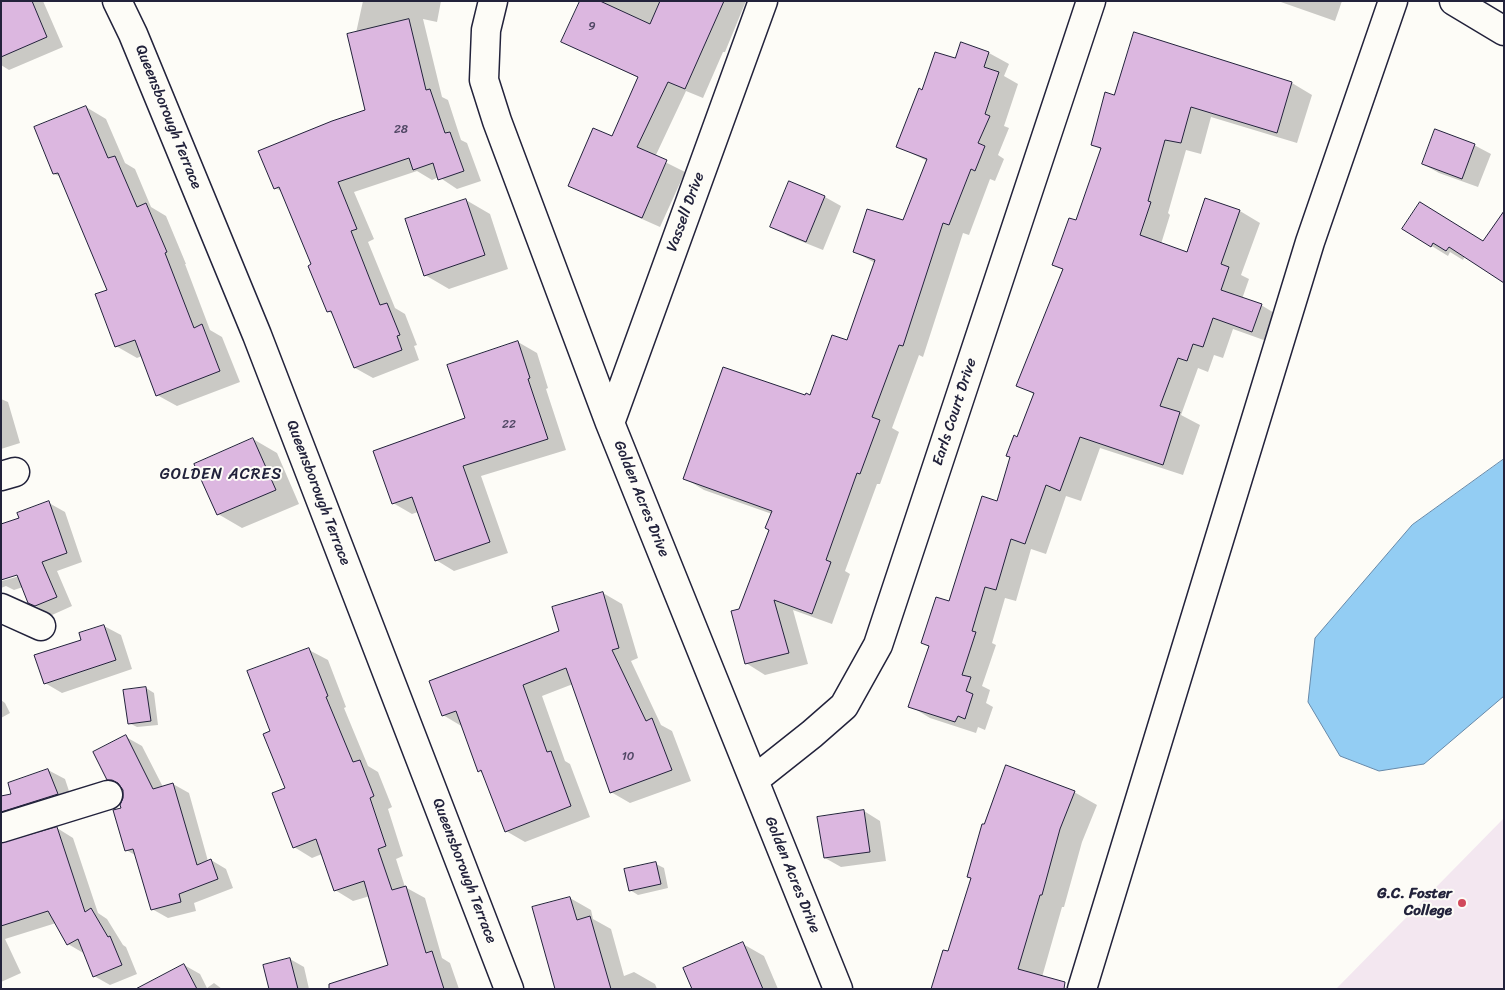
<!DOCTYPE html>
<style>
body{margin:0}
#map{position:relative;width:1505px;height:990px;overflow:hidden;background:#fdfcf7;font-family:Sriracha,sans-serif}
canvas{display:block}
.frame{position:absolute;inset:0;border:2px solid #22223b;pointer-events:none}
</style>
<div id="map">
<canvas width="1505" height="990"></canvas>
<div class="frame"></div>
</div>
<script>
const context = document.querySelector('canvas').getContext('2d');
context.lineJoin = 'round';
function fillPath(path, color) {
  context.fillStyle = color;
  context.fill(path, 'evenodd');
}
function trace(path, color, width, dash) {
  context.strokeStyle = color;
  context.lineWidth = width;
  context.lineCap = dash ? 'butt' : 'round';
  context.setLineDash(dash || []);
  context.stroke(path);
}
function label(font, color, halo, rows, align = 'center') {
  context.font = font + ' Sriracha,sans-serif';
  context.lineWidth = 4;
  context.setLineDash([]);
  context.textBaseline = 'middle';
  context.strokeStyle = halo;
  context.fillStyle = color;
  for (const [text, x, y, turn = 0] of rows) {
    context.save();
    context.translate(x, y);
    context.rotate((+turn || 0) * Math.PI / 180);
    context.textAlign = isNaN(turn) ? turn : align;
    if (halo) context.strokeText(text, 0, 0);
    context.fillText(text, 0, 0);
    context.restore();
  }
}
fillPath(new Path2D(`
 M1504 818V989H1336Z`), '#f3e7f0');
const water = new Path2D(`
 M1504 459V696L1424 764 1379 771 1340 756 1308 702 1315 638 1412 525Z`);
fillPath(water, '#93cdf3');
trace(water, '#6689a9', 1);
fillPath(new Path2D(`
 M1 1H43L63 47 9 70 1 65Z
 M363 1H441L437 22 423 19 442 97 448 100 461 140 467 143 481 181 457 189 439 177 432 180 417 171 354 192 374 239 368 242 395 308 405 314 417 345 414 346 419 360 373 378 355 368 334 315 328 311 313 265 283 192 275 188 367 111 356 33Z
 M582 1H746L725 52H723L703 98 686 91 655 157 685 172 660 227 588 195 570 185 613 138 639 78 581 51 563 41Z
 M1278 1H1342L1335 21Z
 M961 44 989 53 1009 64 1004 76 1018 84 1004 126 1009 128 998 155 1004 159 995 181 990 179 969 235 963 233 923 357 919 355 892 428 899 432 880 484H877L845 571 850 574 832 624 793 610 808 664 765 675 746 663 740 610 771 530 772 514 704 490 684 478 806 396H811L848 342 875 263 855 252 904 222 927 161 897 146 923 91 956 60Z
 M1292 83 1312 95 1297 143 1211 117 1201 154 1186 150 1168 213 1170 215 1161 244 1187 253 1206 200 1240 211 1260 223 1241 275 1249 279 1242 299 1261 305 1281 317 1272 343 1233 329 1223 358 1214 355 1208 372 1198 368 1181 415 1200 425 1183 475 1100 448 1081 501 1066 496 1046 554 1031 549 1016 601 1005 598 992 643 996 645 982 686 990 690 986 703 993 707 985 730 978 727 976 733 930 718 910 706 930 647 923 642 950 602 997 502 1018 438 1035 395 1018 385 1064 270 1054 265 1077 222 1102 150 1092 144 1115 96Z
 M86 107 106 119 125 163 135 169 151 207 166 216 186 264H185L210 330 222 337 240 382 177 406 157 395 142 356 137 358 116 346 109 291 61 177 54 174Z
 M1474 145 1491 154 1478 187 1439 173 1423 164Z
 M790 183 825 197 841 206 823 250 788 236 772 226Z
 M466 200 490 214 508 269 449 289 425 275Z
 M1436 213 1504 282 1465 256 1463 260 1450 252 1448 256 1404 229Z
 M518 342 537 353 548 388 546 389 566 450 481 476 508 553 454 571 436 560 418 512 412 514 393 503 467 419Z
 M1 399 8 402 20 443 1 449Z
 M253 439 277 453 299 504 242 528 218 514Z
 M49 503 65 512 82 562 57 571 72 606 52 615 29 602 23 587 14 590 6 586 1 588V580L2 581 23 575 21 519Z
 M603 593 622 604 638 658 631 661 661 725 672 731 691 781 630 803 611 792 573 684 542 696 565 761 570 764 590 817 525 842 506 831 484 774 479 771 463 727 443 715 561 631Z
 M104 626 121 635 132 669 62 693 45 683 83 640Z
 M309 650 328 660 346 707 344 708 368 766 378 772 392 807 388 809 403 856 396 859 405 887 425 898 442 958 450 963 459 989H371L390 966 370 896 353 901 335 890 322 854 312 858 294 847 287 788 271 732Z
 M146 688 154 693 158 725 137 727 129 723Z
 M1 700 5 703 10 713 1 718Z
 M126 737 142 746 163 787 173 784 189 793 208 861 211 860 226 869 233 888 194 903 196 911 168 918 152 909 137 856 126 850 123 788 108 779Z
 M48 770 65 779 73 803 34 816 17 806Z
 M1074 792 1097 805 1082 842 1064 907H1062L1042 977 1049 979 1066 989H932L949 953 972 879 969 877Z
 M864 811 880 821 886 861 841 867 825 858Z
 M57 828 73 838 98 913 107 919 123 945 126 947 137 974 110 985 94 976 85 954 68 944 56 923 5 939 21 973 1 982V848Z
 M656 864 664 868 668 888 638 895 630 890Z
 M570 898 591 910 593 919 611 929 624 976 634 972 655 984 657 989H560Z
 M743 944 764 956 778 989H697Z
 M290 959 304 967 309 989H271Z
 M184 965 200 974 207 988 214 983 222 989H154Z`), '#0003');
const building = new Path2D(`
 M1 1H32L47 37 1 57Z
 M580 1H600L650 24 660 1H724L685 89 668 82 637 147 667 160 642 218 568 186 593 128 612 136 638 77 561 42Z
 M409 19 426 90 430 89 445 133 450 132 464 171 438 180 433 163 413 170 409 158 338 182 357 229 351 231 380 305 387 303 400 335 397 336 402 350 354 368 331 311 327 312 308 266 311 264 279 187 274 189 258 151 332 121 365 110 347 34Z
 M1134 32 1292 82 1277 133 1191 107 1181 143 1165 140 1148 201 1151 202 1140 235 1187 252 1205 198 1240 210 1221 264 1229 267 1221 290 1262 304 1252 332 1213 318 1203 347 1193 344 1187 361 1178 358 1160 406 1180 412 1163 465 1080 437 1060 491 1046 485 1025 544 1011 539 996 590 985 587 972 631 976 632 962 675 971 677 966 691 973 694 965 719 958 716 955 722 908 707 929 646 921 643 936 597 949 601 982 496 997 501 1010 457 1006 456 1014 435 1017 437 1034 393 1016 386 1063 269 1052 265 1069 218 1076 220 1101 148 1091 145 1105 92 1114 95Z
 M961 42 989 52 984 67 999 72 985 114 990 116 978 143 985 146 975 171 971 169 949 225 943 223 903 346 899 345 872 417 880 420 860 474 857 473 826 560 831 562 812 614 774 600 789 653 745 664 731 611 739 609 769 530 765 528 772 511 683 479 723 367 805 395 806 393 810 395 832 335 847 340 875 260 853 252 867 209 903 220 927 159 896 147 919 88 922 90 935 52 955 58Z
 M86 106 108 158 115 156 137 207 146 203 167 252 165 253 194 328 202 324 220 371 156 396 135 340 115 347 95 294 107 290 58 173 53 174 34 127Z
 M1435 129 1475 144 1462 179 1422 164Z
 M789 181 825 196 806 242 770 227Z
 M466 199 485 255 424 276 405 219Z
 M1420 202 1483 241 1504 211V283L1449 247 1446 251 1433 243 1431 247 1402 229Z
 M518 341 530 378 528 379 548 439 463 466 490 542 435 561 412 497 392 504 373 451 465 418 447 365Z
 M253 438 276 490 217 515 194 464Z
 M49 501 67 553 42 562 57 597 35 606 28 603 17 575 1 580V524L19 518 17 513Z
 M603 592 619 648 612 650 646 721 652 718 672 770 610 793 566 668 523 685 547 752 551 751 571 806 505 832 481 770 478 772 456 711 442 716 429 681 559 631 552 607Z
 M104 625 116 660 44 684 34 655 81 640 79 633Z
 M309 648 328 696 326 697 353 762 360 760 374 796 370 798 386 846 378 849 392 890 406 886 426 953 432 951 444 989H329V984L388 965 364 881 334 891 316 839 293 848 272 793 285 788 263 734 270 731 247 671Z
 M146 687 151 721 128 724 123 690Z
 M126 735 153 789 173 783 197 865 211 859 218 879 179 894 181 902 151 910 133 849 125 851 113 810 121 808 120 805 123 798V790L118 783 112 780H107L93 752Z
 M1006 765 1075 791 1060 829 1042 895H1040L1018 969 1065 982 1064 989H931L943 950 948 951 971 878 967 877 982 824H984Z
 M48 769 58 794 1 812V796L11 794 8 783Z
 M864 810 870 852 824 858 817 817Z
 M57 827 85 912 91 908 108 937 110 936 122 965 93 977 78 939 67 945 48 911 1 926V843Z
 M656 862 661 884 629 891 624 869Z
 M570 897 577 920 590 916 611 989H555L532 907Z
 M743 942 763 989H692L683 968Z
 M290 958 298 989H269L263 965Z
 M184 964 197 989H136Z`);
fillPath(building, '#dcb7e0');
trace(building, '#22223b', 1);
const minor = new Path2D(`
 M117 1 133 34 257 335 509 989
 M493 1 486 30 484 80 497 121 610 423 838 989
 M1454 1 1504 31
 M610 423 763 1
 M1 476 15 472
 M1 608 41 626
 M754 780 812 734 844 706 878 645 1091 1
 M1 828 108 795
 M1082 989 1310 242 1393 1`);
trace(minor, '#22223b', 31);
trace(minor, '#fdfcf7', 28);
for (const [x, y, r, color] of [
 [1462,903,5,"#d1495b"]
]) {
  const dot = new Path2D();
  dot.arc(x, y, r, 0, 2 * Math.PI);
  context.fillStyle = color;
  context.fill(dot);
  trace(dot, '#fdfcf7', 2);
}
label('12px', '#504764', null, [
 ["9",592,27],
 ["28",401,130],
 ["22",509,425],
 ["10",628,757]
]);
label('15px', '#22223b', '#fdfcf7', [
 ["Queensborough Terrace",168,117,68],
 ["Vassell Drive",686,212,-70],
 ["Earls Court Drive",955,412,-72],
 ["Queensborough Terrace",318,493,69],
 ["Golden Acres Drive",641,499,68],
 ["Queensborough Terrace",464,871,69],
 ["Golden Acres Drive",792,875,68]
]);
label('bold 15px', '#22223b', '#fdfcf7', [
 ["G.C. Foster",1452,894],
 ["College",1452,911]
], 'right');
context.letterSpacing = '1px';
label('16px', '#22223b', '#fdfcf7', [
 ["GOLDEN ACRES",221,475]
]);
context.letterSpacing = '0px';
</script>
